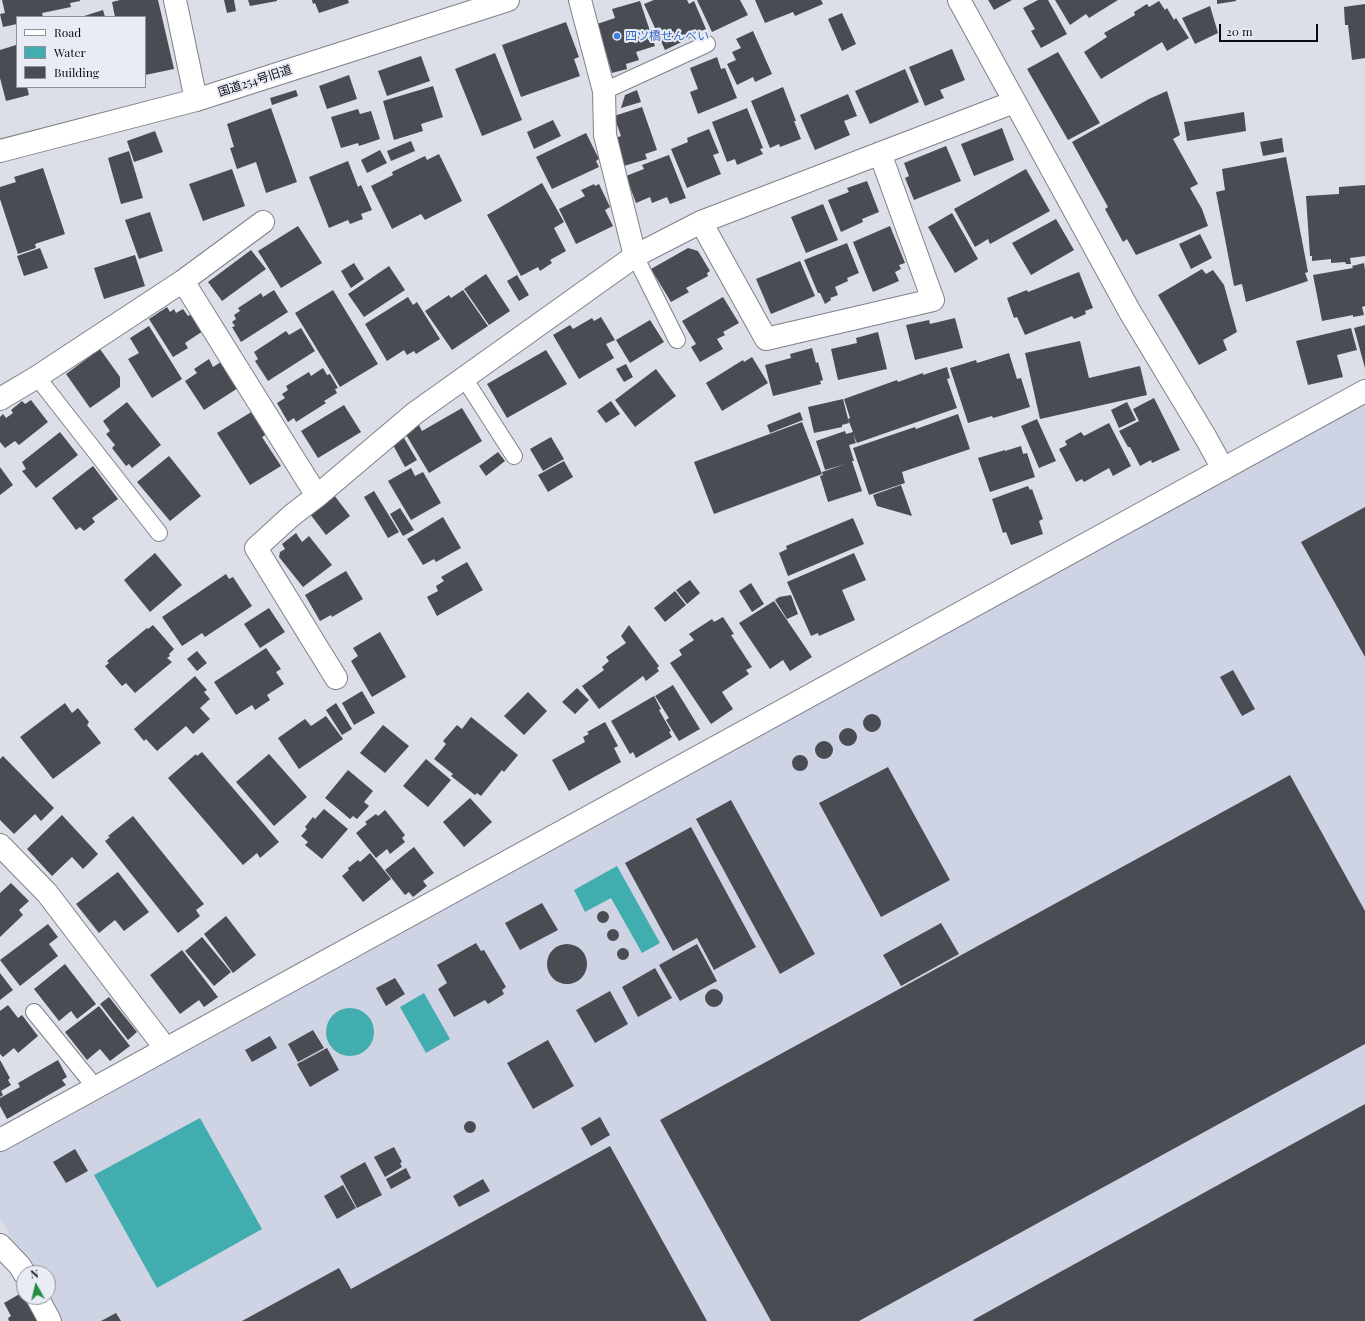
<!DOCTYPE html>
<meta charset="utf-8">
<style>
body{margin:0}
#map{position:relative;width:1365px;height:1321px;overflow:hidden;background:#dcdee8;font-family:"Playfair Display",serif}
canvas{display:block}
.legend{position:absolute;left:16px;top:16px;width:130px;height:72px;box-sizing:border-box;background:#e9ebf5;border:1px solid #909299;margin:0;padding:5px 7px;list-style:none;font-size:12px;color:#0b0c0f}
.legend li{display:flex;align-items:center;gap:8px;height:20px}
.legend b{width:20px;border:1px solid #909299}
.north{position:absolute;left:16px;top:1265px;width:40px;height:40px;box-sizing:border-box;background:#e9ebf5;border:1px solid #909299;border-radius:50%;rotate:352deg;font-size:11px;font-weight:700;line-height:16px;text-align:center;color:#0b0c0f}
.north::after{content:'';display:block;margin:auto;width:14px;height:18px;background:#238c43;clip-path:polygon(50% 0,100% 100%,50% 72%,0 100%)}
.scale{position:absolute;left:1219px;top:24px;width:99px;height:18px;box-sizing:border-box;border:2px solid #0b0c0f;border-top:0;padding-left:5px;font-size:12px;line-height:14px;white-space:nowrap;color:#0b0c0f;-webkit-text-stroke:3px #e9ebf5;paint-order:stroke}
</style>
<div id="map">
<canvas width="1365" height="1321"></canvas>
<ul class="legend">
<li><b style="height:5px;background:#fff"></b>Road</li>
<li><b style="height:11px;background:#41adaf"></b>Water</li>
<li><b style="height:11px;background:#4a4c54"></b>Building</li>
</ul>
<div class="north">N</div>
<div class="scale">20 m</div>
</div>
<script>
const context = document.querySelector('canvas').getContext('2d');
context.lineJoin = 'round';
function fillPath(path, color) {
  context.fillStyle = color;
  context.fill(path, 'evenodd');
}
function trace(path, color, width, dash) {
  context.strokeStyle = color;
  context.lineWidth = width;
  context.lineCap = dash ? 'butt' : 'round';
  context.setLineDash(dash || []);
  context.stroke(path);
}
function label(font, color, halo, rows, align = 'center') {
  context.font = font + ' "Playfair Display","Noto Sans JP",serif';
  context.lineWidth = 4;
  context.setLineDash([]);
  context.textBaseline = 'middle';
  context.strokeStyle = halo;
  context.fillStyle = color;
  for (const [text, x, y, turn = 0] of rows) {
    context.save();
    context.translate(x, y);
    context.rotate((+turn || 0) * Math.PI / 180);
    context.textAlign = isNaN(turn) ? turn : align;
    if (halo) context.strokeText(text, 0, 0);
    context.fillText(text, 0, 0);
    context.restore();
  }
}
fillPath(new Path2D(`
 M1365 405V1321H57L48 1297V1273H30L0 1218V1152Z`), '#cfd4e5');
fillPath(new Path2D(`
 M617 866 660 943 642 953 611 898 585 912 574 890Z
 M424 993 450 1039 426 1053 400 1007Z
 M326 1032a24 24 0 1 1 48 0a24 24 0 1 1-48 0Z
 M200 1118 262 1229 157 1288 94 1175Z`), '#41adaf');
fillPath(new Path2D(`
 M2 0H80V1L70 3 71 7 42 13 43 17H17V24L3 27 0 14 5 13Z
 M120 0H158L174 69 145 75V17H115L112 2Z
 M224 0H234L236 11 227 13Z
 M248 0H277V1L250 6Z
 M312 0H348L349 3 319 13 315 3 313 4Z
 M654 0H687L689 4 694 1 706 29 693 34 694 36 665 50 644 4Z
 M697 0H740L748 15 712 32Z
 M755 0H821L823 4 795 16 793 12 765 23Z
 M988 0H1012L994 10Z
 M1038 0H1048L1067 34 1041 48 1031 31 1035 29 1023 8Z
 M1055 0H1118L1089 18 1086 14 1070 25Z
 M1217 0H1236V1L1217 4Z
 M640 1 655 46 636 52 639 60 626 64 627 69 612 73 597 24 615 18 612 9Z
 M1159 1 1165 10 1167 8 1174 20 1176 18 1189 38 1167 51 1162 42 1101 79 1084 52 1107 37 1104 33 1135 15 1134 12 1147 4 1149 7Z
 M1365 4V58L1352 60 1348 25H1345L1344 7Z
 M1210 6 1218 33 1195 44 1182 18Z
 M103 10 105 17H81Z
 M842 13 856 44 842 51 828 19Z
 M566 22 579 57 574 59 580 76 521 97 502 45Z
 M753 31 772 74 755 82 753 77 737 85 727 64 736 60 732 52 741 48 736 39Z
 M16 45 17 87H27L29 95 6 101 0 78V50Z
 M952 49 965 80 940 90 944 98 925 106 909 67Z
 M1058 52 1100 123 1068 140 1027 69Z
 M495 53 522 120 482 136 455 69Z
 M421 56 430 81 387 96 378 71Z
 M717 57 721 69 725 68 737 98 698 114 690 92 698 89 690 68Z
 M905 69 919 102 870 124 855 91Z
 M349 75 357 99 327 109 319 86Z
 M433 86 443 117 421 124 423 131 394 140 383 101Z
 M783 87 796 121H794L801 139 780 147 779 144 770 148 751 101Z
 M296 90 298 96 272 105 270 98Z
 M637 90 641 102 621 108 625 95Z
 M1167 91 1180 135 1173 139 1198 184 1190 188 1202 209 1208 226 1136 255 1127 239 1123 242 1105 209 1108 207 1072 142 1149 99Z
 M848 94 857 116 844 121 850 135 815 150 800 115Z
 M642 107 657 150 645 154 647 159 624 166 615 138 621 136 614 116Z
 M271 108 297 182 266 193 256 162 237 169 230 148 234 147 227 124Z
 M747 108 763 148 760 149 763 154 737 165 735 159 727 162 712 122Z
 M358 109 360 114 371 111 380 139 359 146 358 143 341 148 331 117Z
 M1244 112 1246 131 1187 141 1184 122Z
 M553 120 561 136 534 149 527 132Z
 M1002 128 1014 160 974 176 961 144Z
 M709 129 719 153 713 155 721 174 687 188 671 149 688 142 687 138Z
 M155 131 163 152 134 162 127 141Z
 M586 133 599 159 596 161 599 167 552 189 536 157Z
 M1282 138 1284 152 1263 156 1260 142Z
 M411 141 415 151 391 161 387 151Z
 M946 146 961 181 914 200 905 178 909 176 904 163Z
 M380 150 387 163 367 173 361 160Z
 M129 151 143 198 121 204 108 158Z
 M439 154 462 201 425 220 421 214 392 229 371 186 393 175 392 172 425 156 427 160Z
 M669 155 686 198 670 204 667 197 652 203 650 197 636 203 626 176 644 169 642 165Z
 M1286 157 1308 272 1305 273 1308 281 1246 302 1242 284 1234 286 1216 192 1225 190 1222 169Z
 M348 161 358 187 361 185 372 210 361 214 363 219 350 224 348 220 329 228 309 177Z
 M43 168 65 234 35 244 36 248 18 254 0 199V187L16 182 14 177Z
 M232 169 245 206 203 221 189 184Z
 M1026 169 1050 211 990 244 988 239 975 247 954 209Z
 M867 181 879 212 862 219 863 222 841 232 828 200 849 192 847 188Z
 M542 183 564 222 554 228 566 251 550 260 552 263 540 271 538 267 521 276 487 215Z
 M594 184 595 186 599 184 610 207 605 210 613 226 576 244 559 209 585 196 581 190Z
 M1365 185V256L1350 258 1351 264H1346L1345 262 1331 263V259L1312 261V256H1310L1306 196 1339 194V187Z
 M823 204 838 240 806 253 791 217Z
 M150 212 163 251 139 259 125 220Z
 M952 213 978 259 955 273 928 227Z
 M1056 219 1074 250 1031 275 1012 243Z
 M298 226 322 263 281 288 258 251Z
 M890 226 905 263 899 265 901 269 895 272 899 281 873 292 853 242Z
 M1200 234 1212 258 1191 269 1179 244Z
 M847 243 859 273 847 278 848 281 835 287 838 295 830 298 831 300 825 304 820 293H818L804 260Z
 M40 248 48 268 24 276 17 256Z
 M688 248 698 251 710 271 707 273 708 276 686 288 689 292 671 302 651 269Z
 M251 250 266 269 222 301 208 282Z
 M135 255 145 286 104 299 94 268Z
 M800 261 815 296 771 314 756 279Z
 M354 263 364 279 351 288 341 271Z
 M1364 263 1365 270V306L1362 307 1364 315 1353 317V315L1322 321 1313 275 1353 268 1352 266Z
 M389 266 405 290 364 317 348 294Z
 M1202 269 1206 274 1213 270 1224 285 1237 332 1223 340 1227 350 1199 365 1158 295Z
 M1079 272 1093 308 1085 311 1086 314 1074 319 1072 316 1025 335 1017 317 1014 318 1007 298 1027 290 1028 292Z
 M486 274 510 311 489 325 464 289Z
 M517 275 529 295 519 301 507 281Z
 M274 290 288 312 241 342 232 327 235 326 232 322 236 319 234 315 240 311 238 308 261 293 263 297Z
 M333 290 378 364 340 387 295 313Z
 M463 290 488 326 452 350 425 311 449 295 451 298Z
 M408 297 413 305 417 302 440 339 416 354 414 351 407 355 404 350 387 361 365 324Z
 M723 297 739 323 723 332 725 335 717 339 723 349 700 362 691 347 696 344 682 321Z
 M167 307 170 312 174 309 176 313 183 309 188 316 192 314 203 331 185 343 188 348 173 357 149 319Z
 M601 317 615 340 606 344 614 358 579 379 553 335 570 325 573 329 592 318 594 321Z
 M955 318 963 348 915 360 906 325 929 320 930 324Z
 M650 320 664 342 630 363 616 340Z
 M1365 325V368L1354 328Z
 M149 326 182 379 152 398 128 359 139 353 130 338Z
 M301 328 315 351 268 381 255 361 258 359 254 352 286 331 289 335Z
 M1351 328 1357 350 1337 355 1343 377 1308 385 1296 341Z
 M878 332 887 369 838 380 831 349 857 343 856 338Z
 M1080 341 1089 378 1140 366 1147 395 1040 419 1025 353Z
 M812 348 816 363 818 362 823 380 820 381 821 384 773 396 765 365 791 358 790 354Z
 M100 349 120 377V387L90 408 66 374Z
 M546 350 567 384 507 418 487 384Z
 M1009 353 1017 379 1021 378 1030 407 993 418 992 416 968 423 950 368 976 360 977 363Z
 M752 357 768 383 722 411 706 383 743 360 744 362Z
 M209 359 213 367 221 362 238 388 204 410 185 381 197 373 194 369Z
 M626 364 633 377 624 382 616 369Z
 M947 367 950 378 947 379 957 408 857 443 853 434 856 443 849 445 854 461H852L862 491 828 502 820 476 823 475 822 472 846 464 825 470 816 441 845 431 846 434 853 432 848 419 850 418 844 399 897 380 898 382 923 373V375Z
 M323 368 327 375 330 374 338 388 335 389 337 393 324 401 326 403 296 422 294 418 288 422 277 403 285 398 282 394 288 390 286 386 309 372 311 376Z
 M656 369 676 396 635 427 615 400Z
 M1154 398 1180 450 1152 463 1151 460 1140 466 1130 447H1128L1119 431 1139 421 1133 409Z
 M843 399 849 423 842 425V427L814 433 808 407Z
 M31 400 48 422 19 445 15 441 5 448 0 442V417L3 414 6 418 13 413 11 410 22 401 25 404Z
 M611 401 620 414 606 423 597 411Z
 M127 402 161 445 132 468 129 464 126 466 112 448 115 445 106 434 110 431 103 421Z
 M1127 402 1136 420 1119 428 1111 410Z
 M344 405 361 432 318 458 301 431Z
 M462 408 482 441 429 473 405 433 419 425 422 431Z
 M253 411 267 434 262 437 281 466 250 485 217 433Z
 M800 412 803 420 770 433 767 425Z
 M958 414 970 449 902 472 905 483 869 495 853 448 915 427 916 429Z
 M1037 419 1056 461 1039 468 1021 426Z
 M802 422 822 474 714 514 694 462Z
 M1109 423 1131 466 1113 476 1109 468 1084 482 1082 479 1076 482 1059 449 1067 445 1065 441 1081 432 1084 436Z
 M60 432 78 455 36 488 22 471 26 469 22 462Z
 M551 437 564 459 543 471 530 449Z
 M404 438 417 460 405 467 393 445Z
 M1021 446 1023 454 1027 453 1035 477 990 492 978 458 1005 450V451Z
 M498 452 505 461 486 476 479 466Z
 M169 456 201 496 170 521 137 482Z
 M564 461 573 477 548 492 538 475Z
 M93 466 118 499 92 518 95 522 84 531 80 527 76 530 52 498Z
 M0 467 13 485 0 495Z
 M411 468 415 476 423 472 441 503 411 520 388 481Z
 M901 485 912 516 877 506 873 495Z
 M1028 486 1030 490 1032 489 1043 519 1039 521 1043 534 1011 545 1006 532 1003 533 992 499Z
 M374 491 399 532 388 538 364 497Z
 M334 495 350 516 326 535 310 514Z
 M1365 507V657L1301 542Z
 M400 508 414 530 403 536 390 514Z
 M443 517 461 548 436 562 434 559 423 565 407 539Z
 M853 518 864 544 788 576 779 553 787 549 786 546Z
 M296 533 302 542 309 536 332 565 303 587 279 557 280 552 285 549 282 544Z
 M155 553 182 585 150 612 124 580Z
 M854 553 866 580 842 590 855 620 819 636 818 633 811 636 787 582Z
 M467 562 483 590 437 616 427 597 438 591 436 586 444 581 441 577Z
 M346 571 363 599 332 617 331 615 320 621 305 595Z
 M226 574 229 579 233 577 252 606 205 637 202 633 182 646 162 617Z
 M690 580 700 593 687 604 676 590Z
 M751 583 764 604 752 612 739 591Z
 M675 591 686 605 665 622 654 608Z
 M791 595 798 614 787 619 775 600 779 597Z
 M774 601 812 657 790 671 783 660 770 669 739 623Z
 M269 608 285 632 260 648 244 624Z
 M723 617 734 634 731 635 752 667 746 670 749 674 722 692 733 709 711 724 670 663 682 655 679 650 694 640 689 634 712 619 714 622Z
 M153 625 174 649 169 654 170 656 167 658 172 662 135 693 126 683 122 686 105 666 109 663 107 661 147 628 148 629Z
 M629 625 659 666 657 668 659 671 646 681 643 676 599 709 582 686 604 670 602 667 609 661 606 657 626 643 621 636Z
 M380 632 406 677 372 697 351 661 358 656 353 648Z
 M266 648 281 669 276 672 284 684 267 695 270 700 255 710 252 705 236 715 214 682Z
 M197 651 207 663 197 671 187 659Z
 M1233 670 1255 709 1242 716 1220 677Z
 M195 676 207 690 204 692 210 699 200 708 210 719 193 734 186 726 157 751 146 739 144 741 134 729Z
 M673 685 700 729 679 741 666 720 669 718 655 696Z
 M577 688 589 700 575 714 562 702Z
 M362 691 375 713 354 725 342 703Z
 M528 692 547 711 524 735 504 716Z
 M654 696 661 709 659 710 671 731 669 732 672 737 636 758 633 752 630 754 611 721Z
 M65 703 72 713 78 708 89 722 87 725 101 743 53 779 20 737Z
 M336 703 352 729 342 735 326 710Z
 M863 723a9 9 0 1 1 18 0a9 9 0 1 1-18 0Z
 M326 716 343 739 299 769 278 738 305 719 311 726Z
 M471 717 518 755 504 772 502 770 481 796 477 793 475 795 451 776 453 774 434 759 446 744 443 741 457 725 462 729Z
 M605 722 618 746 614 748 621 762 569 791 552 760 585 742 583 737 589 734 587 732Z
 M383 725 409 746 385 773 360 753Z
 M839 737a9 9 0 1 1 18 0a9 9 0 1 1-18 0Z
 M815 750a9 9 0 1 1 18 0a9 9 0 1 1-18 0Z
 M202 752 279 842 260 858 257 853 243 865 168 778 196 754 197 756Z
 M269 754 307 797 274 826 236 782Z
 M792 763a8 8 0 1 1 16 0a8 8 0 1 1-16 0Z
 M3 756 54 808 41 821 35 814 14 834 0 820V759Z
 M426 759 451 780 428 807 403 786Z
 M888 767 950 880 881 917 819 803Z
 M348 770 373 791 364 802 369 806 357 819 353 816 350 819 325 798Z
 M1290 775 1365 911V1044L859 1321H771L660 1120Z
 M470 798 492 822 464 847 443 822Z
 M731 800 815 954 780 974 696 819Z
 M324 809 348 829 322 859 305 845 308 842 301 836 307 829 305 827 313 817 315 819Z
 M385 810 405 835 402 838 405 842 390 854 387 849 376 858 356 833 367 824 365 822 376 814 378 816Z
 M62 815 98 854 83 869 72 857 52 876 27 849Z
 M133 816 204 904 196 910 200 916 178 933 105 841 110 837 108 836Z
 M691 827 756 947 714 970 697 938 673 951 625 863Z
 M414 847 434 873 423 881 427 886 413 897 409 892 405 895 385 870Z
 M370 853 391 879 363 902 342 876 349 870 348 868 358 860 360 862Z
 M118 872 149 912 124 931 115 920 99 933 76 904Z
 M11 883 29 901 19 910 23 915 0 937V893Z
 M542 903 558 930 520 950 505 923Z
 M597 917a6 6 0 1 1 12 0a6 6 0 1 1-12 0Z
 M226 916 256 955 233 973 204 934Z
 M941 923 959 954 901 986 883 955Z
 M48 924 58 937 49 944 58 956 20 986 0 960Z
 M607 935a6 6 0 1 1 12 0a6 6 0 1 1-12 0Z
 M202 937 231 972 214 986 185 951Z
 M476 943 481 951 484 950 506 987 502 990 504 994 488 1004 485 1000 454 1017 438 989 447 983 437 965Z
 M697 944 717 981 680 1001 659 965Z
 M547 964a20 20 0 1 1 40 0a20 20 0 1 1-40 0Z
 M617 954a6 6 0 1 1 12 0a6 6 0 1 1-12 0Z
 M182 950 218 997 204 1007 199 1000 180 1014 150 975Z
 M65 964 96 1004 77 1019 71 1011 59 1021 34 989Z
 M655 968 672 998 638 1017 622 987Z
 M0 973 13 990 0 1000Z
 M395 978 405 994 386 1006 376 988Z
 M705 998a9 9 0 1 1 18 0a9 9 0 1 1-18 0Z
 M610 991 628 1024 595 1043 576 1010Z
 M109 997 137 1032 128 1040 100 1004Z
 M8 1005 18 1018 22 1015 38 1036 18 1053 14 1048 3 1057 0 1054V1011Z
 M99 1006 130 1046 110 1061 100 1049 87 1060 65 1032Z
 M313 1030 324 1048 298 1062 288 1044Z
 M270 1036 277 1048 252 1062 245 1050Z
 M548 1040 574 1086 533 1109 507 1063Z
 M327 1048 339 1070 310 1087 297 1064Z
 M0 1060 10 1078 8 1080 11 1085 1 1091 3 1095 0 1097Z
 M58 1060 67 1077 62 1080 66 1085 7 1119 0 1106V1098L20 1087 18 1083Z
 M1365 1104V1321H974L973 1320Z
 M600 1117 610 1135 591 1146 581 1128Z
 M464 1127a6 6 0 1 1 12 0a6 6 0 1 1-12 0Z
 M610 1146 707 1321H242L339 1268 351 1289Z
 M394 1147 402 1162 400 1163 402 1167 385 1177 374 1157Z
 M75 1149 88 1171 66 1183 53 1162Z
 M365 1162 382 1195 357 1208 340 1176Z
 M406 1168 411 1178 391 1189 386 1179Z
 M483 1179 490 1191 459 1207 453 1196Z
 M343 1185 356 1208 337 1219 324 1196Z
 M23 1292 24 1297H26L40 1321H9L8 1318 11 1316 4 1303Z
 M116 1313 121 1321H101Z`), '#4a4c54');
const lane = new Path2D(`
 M604 91 707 44
 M635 256 677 340
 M37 377 159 533
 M464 378 514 456
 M34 1012 96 1088`);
const street = new Path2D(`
 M175 0 196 100
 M580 0 604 91 605 135 635 256
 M701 222 766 339 933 300 880 153
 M183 281 317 496
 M0 399 37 377 183 281 263 222
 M336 678 256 548 291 516 317 496 415 413 635 256 701 222 1014 102
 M0 845 47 893 166 1049
 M0 1140 1365 391
 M0 1245 20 1266 24 1273
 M37 1297 50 1321`);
const secondary = new Path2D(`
 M959 0 1130 312 1206 438 1223 469
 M0 151 196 100 508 0`);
trace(lane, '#7f818a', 18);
trace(street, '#7f818a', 24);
trace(secondary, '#7f818a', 24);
trace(lane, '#fff', 16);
trace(street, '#fff', 22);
trace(secondary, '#fff', 22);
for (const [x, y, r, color] of [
 [617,36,4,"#3f7fe0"]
]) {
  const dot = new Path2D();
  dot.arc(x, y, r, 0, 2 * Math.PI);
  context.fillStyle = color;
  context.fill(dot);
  trace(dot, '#e9ebf5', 1.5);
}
label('12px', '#366cbe', '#e9ebf5', [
 ["四ツ橋せんべい",625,36]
], 'left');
label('12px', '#0b0c0f', '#e9ebf5', [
 ["国道254号旧道",255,81,-18]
]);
</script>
